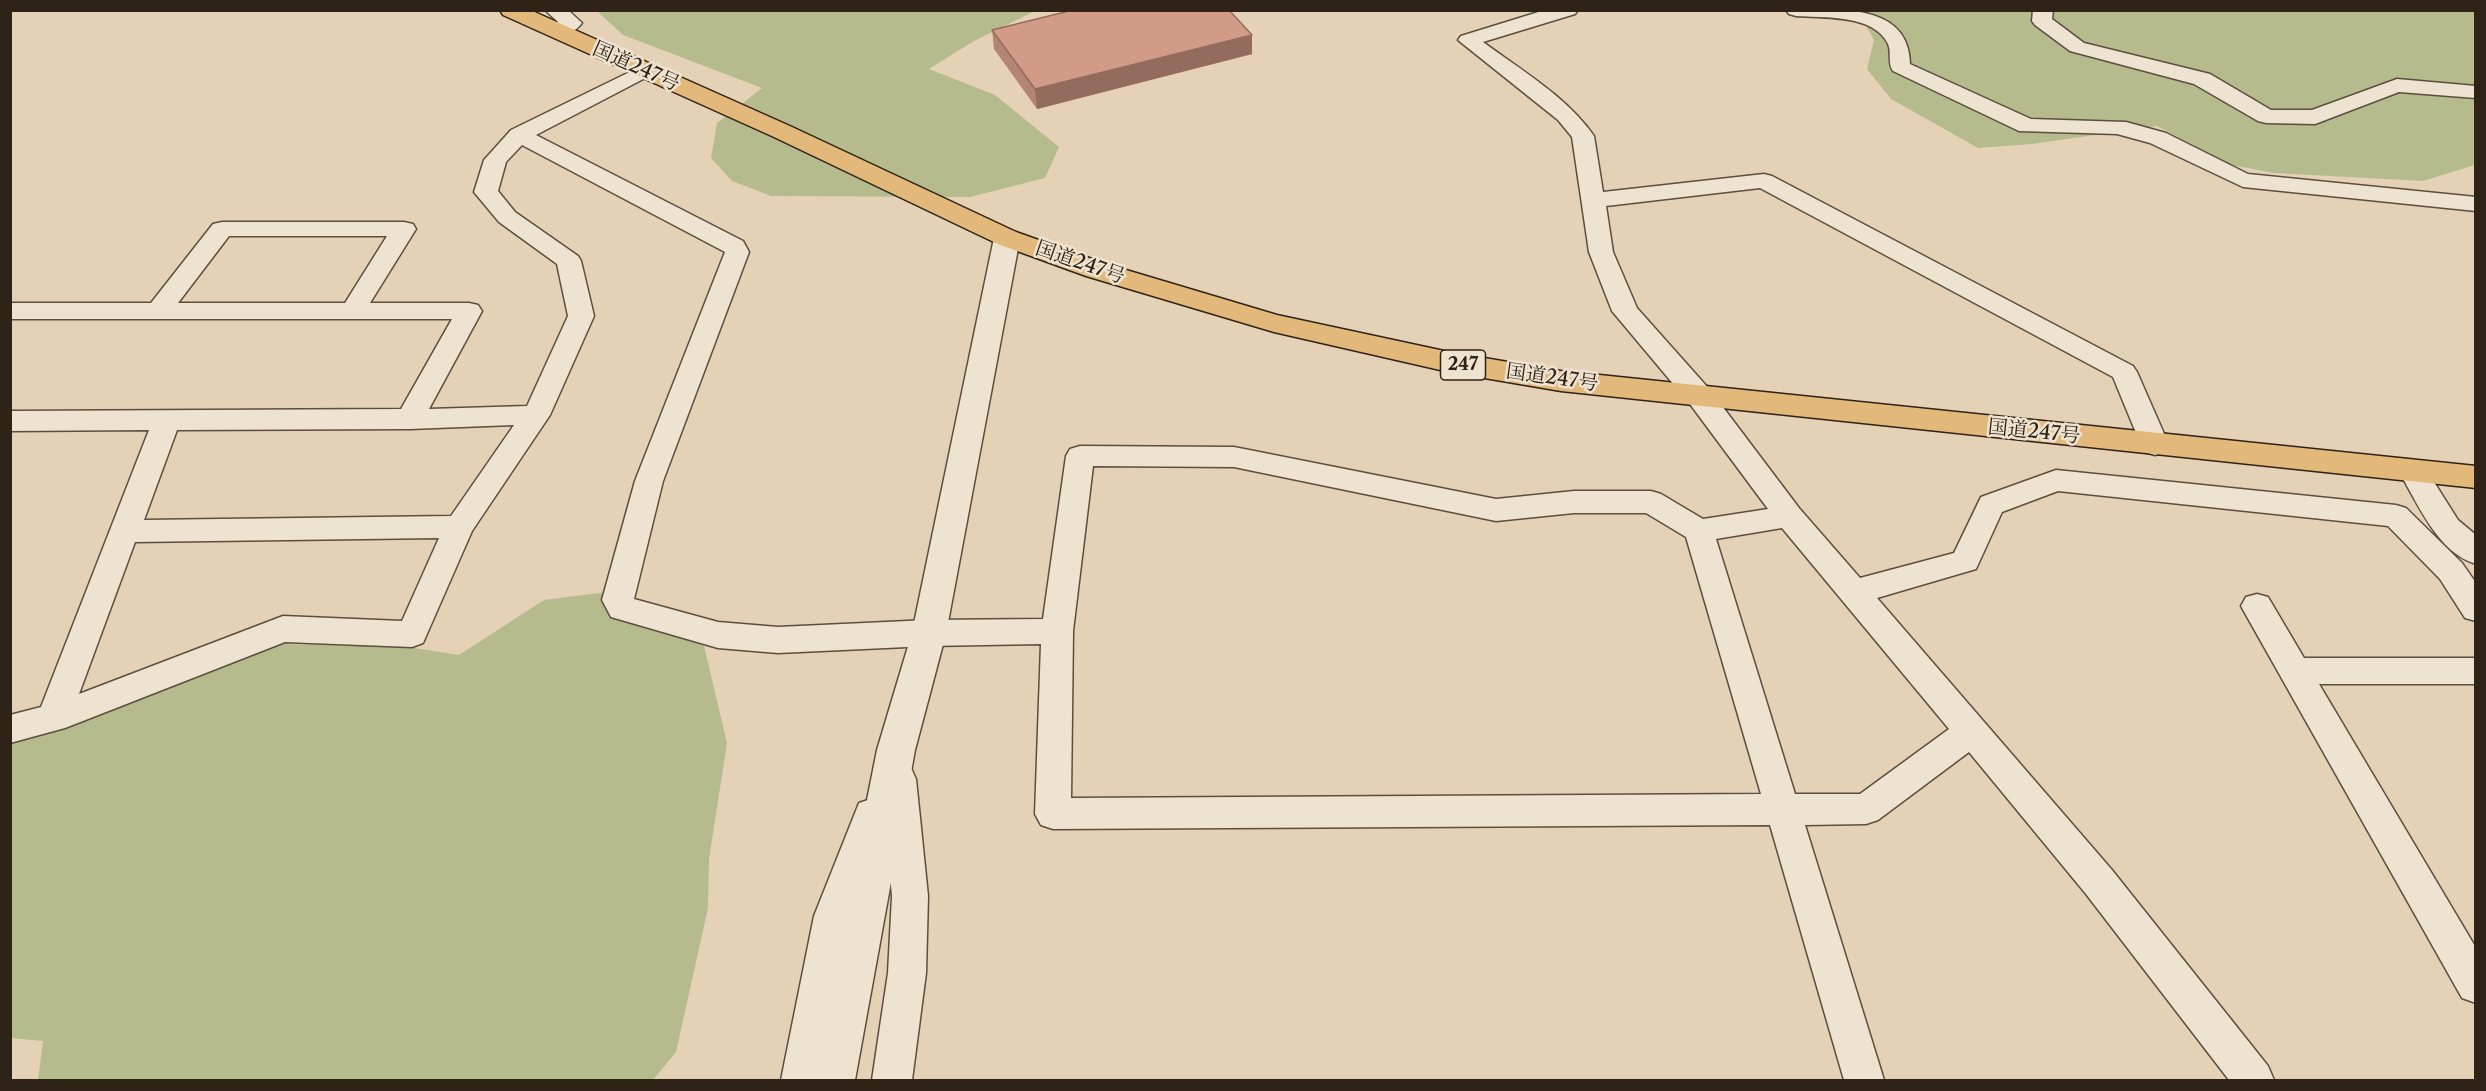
<!DOCTYPE html>
<meta charset="utf-8">
<style>
body{margin:0}
#map{position:relative;width:2486px;height:1091px;overflow:hidden;background:#e5d2b6;font-family:"Libre Caslon Text",serif}
canvas{display:block}
.frame{position:absolute;inset:0;border:12px solid #2f2216;pointer-events:none}
</style>
<div id="map">
<canvas width="2486" height="1091"></canvas>
<div class="frame"></div>
</div>
<script>
const context = document.querySelector('canvas').getContext('2d');
context.lineJoin = 'round';
function fillPath(path, color) {
  context.fillStyle = color;
  context.fill(path, 'evenodd');
}
function trace(path, color, width, dash) {
  context.strokeStyle = color;
  context.lineWidth = width;
  context.lineCap = dash ? 'butt' : 'round';
  context.setLineDash(dash || []);
  context.stroke(path);
}
function label(font, color, halo, rows, align = 'center') {
  context.font = font + ' "Libre Caslon Text","Noto Serif JP",serif';
  context.lineWidth = 5;
  context.setLineDash([]);
  context.textBaseline = 'middle';
  context.strokeStyle = halo;
  context.fillStyle = color;
  for (const [text, x, y, turn = 0] of rows) {
    context.save();
    context.translate(x, y);
    context.rotate((+turn || 0) * Math.PI / 180);
    context.textAlign = isNaN(turn) ? turn : align;
    if (halo) context.strokeText(text, 0, 0);
    context.fillText(text, 0, 0);
    context.restore();
  }
}
fillPath(new Path2D(`
 M597 11H1035L974 41 929 69 995 95 1059 147 1045 178 970 197 771 196 732 181 711 158 717 123 762 88 623 35Z
 M1858 11H2475V165L2423 181 2274 173 2232 165 2157 126 2032 144 1978 148 1891 99 1867 69 1874 40Z
 M622 590 701 633 727 743 709 859 708 908 676 1052 653 1080H38L43 1041 11 1038 10 742 276 644 408 647 459 655 544 600Z`), '#b5bb8d');
const minor = new Path2D(`
 M545 10H568L582 23C575 33 561 38 550 35L547 31 558 22Z
 M1545 10H1578L1575 14 1483 42C1521 70 1567 97 1594 136L1603 192 1764 174 1772 176 2133 366 2137 372 2169 445 2165 452 2155 455 2145 452 2141 445 2113 377 1760 188 1606 206 1613 252 1637 308 1710 390 1799 508 1860 578 1954 553 1981 497 2056 470 2396 505 2406 508 2462 563 2476 583V621L2465 618 2440 579 2388 526 2058 491 2002 512 1976 569 1877 598 2112 870 2268 1066 2274 1080H2229L2086 894 1969 752 1878 820 1866 824 1805 825 1884 1080H1844L1770 825 1053 829 1041 825 1035 814 1041 644 929 646 778 653 718 648 611 617 602 600 635 481 725 252 522 145 506 162 498 191 515 212 578 256 581 261 594 316 550 415 472 531 423 643 412 647 285 642 65 728 10 743V715L41 707 149 430 10 431V411L401 409 452 319H10V303H151L213 224 222 222H404L413 224 416 229 370 303H469L478 305 482 311 429 409 527 406 568 316 557 264 499 222 474 192 484 160 511 130 644 65 651 67 655 71 651 75 536 135 743 241 749 252 663 481 634 599 718 622 778 627 929 620 1043 619 1066 456 1070 449 1080 446 1234 447 1496 499 1574 491H1651L1661 494 1703 519 1768 509 1690 404 1612 311 1589 252 1572 137 1558 120 1458 40 1461 36ZM229 236H387L345 303H178ZM514 425 451 516 144 520 177 430 410 429ZM1093 466 1234 467 1496 521 1574 513H1646L1686 537 1761 794 1071 798 1073 631ZM1782 528 1949 729 1860 794H1795L1716 539ZM439 538 402 621 283 616 79 694 135 542Z
 M1786 10C1832 10 1909 0 1910 64L2031 119 2126 122 2166 133 2248 174 2476 197V211L2243 187 2150 143 2117 134 2019 131 1893 71C1887 63 1892 53 1888 44 1874 14 1823 18 1796 16L1789 14Z
 M2033 10H2053L2052 19 2084 43 2210 74 2271 110H2312L2397 79 2476 86V98L2399 92 2315 124 2266 123 2258 121 2194 84 2070 51 2035 25 2032 21Z
 M2412 460 2422 463 2458 520 2476 535V564C2439 553 2420 508 2402 477L2398 470 2402 463Z
 M2257 594 2268 597 2304 658H2476V684H2319L2476 948V1003L2462 998 2246 615 2241 606 2246 597Z
 M899 764 911 768 916 779 928 896 926 973 912 1080H872L888 973 892 896 885 822 850 916 821 1080H781L814 916 859 803 871 799 884 804 882 779 887 768Z`);
const tertiary = new Path2D(`
 M1007 230 1016 232 1020 238 946 633 915 750 855 1080H811L877 750 912 633 994 238 998 232Z`);
const trunk = new Path2D(`
 M500 10H530L792 127 1016 232 1106 264 1277 315 1449 352 1561 371 2476 466V488L1561 391 1449 372 1274 332 1086 276 998 244 774 137 503 15Z`);
trace(minor, '#5c4e3e', 3);
trace(tertiary, '#5c4e3e', 3);
trace(trunk, '#2f2216', 3);
fillPath(minor, '#eee2d0');
fillPath(tertiary, '#eee2d0');
fillPath(trunk, '#e2b97b');
fillPath(new Path2D(`
 M992 30 1252 54 1037 109 994 49Z`), '#b58574');
fillPath(new Path2D(`
 M1252 35V54L1037 109 1035 89Z`), '#936c5e');
const building = new Path2D(`
 M1073 10H1229L1252 35 1035 89 992 30Z`);
fillPath(building, '#d29b87');
trace(building, '#936c5e', 1.5);
for (const [x, y, w] of [
 [1463,365,45]
]) {
  const box = new Path2D();
  box.roundRect(x - w / 2, y - 15, w, 30, 4.5);
  context.fillStyle = '#eee2d0';
  context.fill(box);
  trace(box, '#2f2216', 1.5);
}
label('bold 18px', '#2f2216', null, [
 ["247",1463,365]
]);
label('20px', '#2f2216', '#eee2d0', [
 ["国道247号",636,67,24],
 ["国道247号",1080,263,19],
 ["国道247号",1552,378,8],
 ["国道247号",2034,432,6]
]);
</script>
